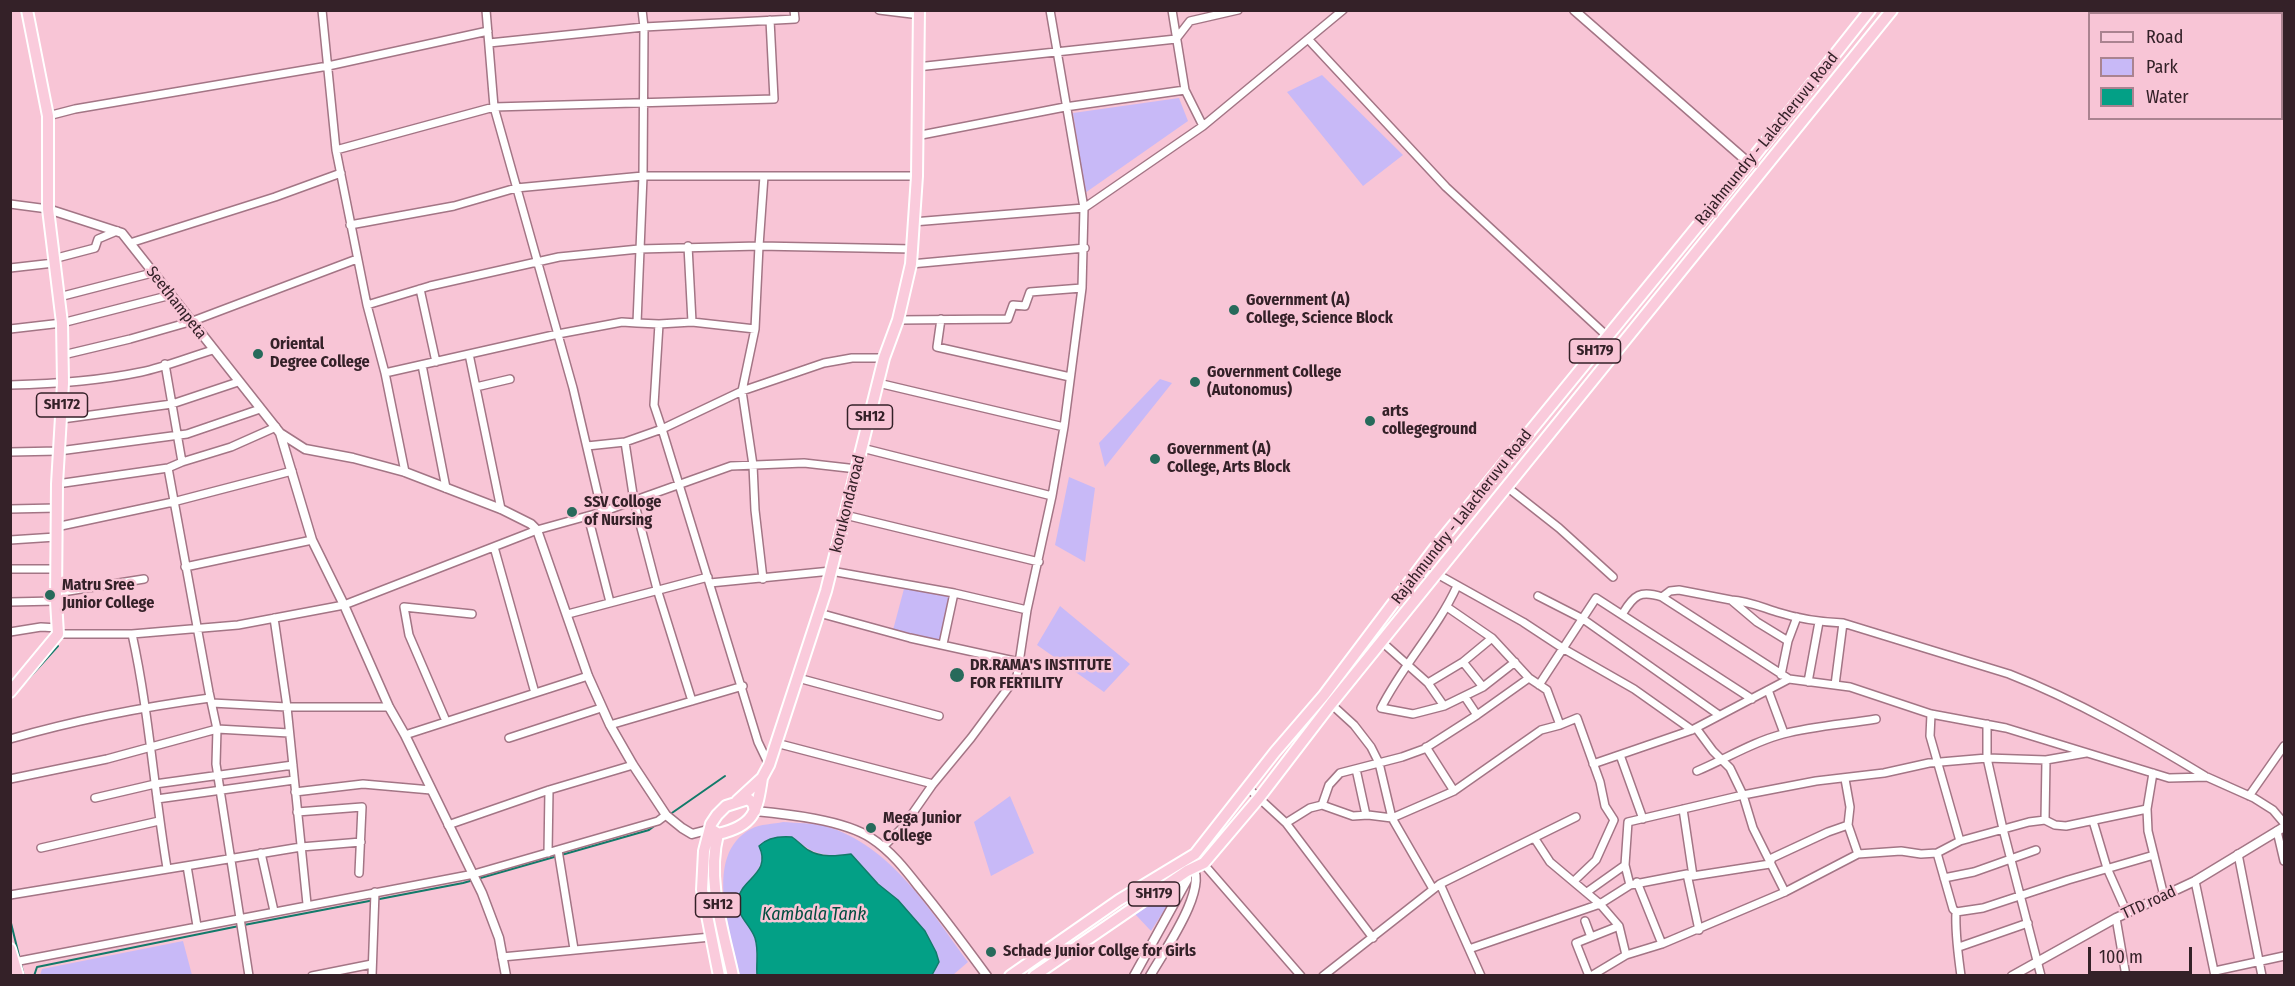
<!DOCTYPE html>
<style>
body{margin:0}
#map{position:relative;width:2295px;height:986px;overflow:hidden;background:#f8c5d6;font-family:"Fira Sans Condensed",sans-serif}
canvas{display:block}
.frame{position:absolute;inset:0;border:12px solid #342128;pointer-events:none}
.legend{position:absolute;left:2088px;top:12px;width:195px;height:108px;box-sizing:border-box;background:#f8c5d6;border:2px solid #aa8390;margin:0;padding:8px 10px;list-style:none;font-size:18px;color:#342128}
.legend li{display:flex;align-items:center;gap:12px;height:30px}
.legend b{width:30px;border:2px solid #aa8390}
.scale{position:absolute;left:2088px;top:947px;width:104px;height:27px;box-sizing:border-box;border:3px solid #342128;border-top:0;padding-left:8px;font-size:18px;line-height:21px;white-space:nowrap;color:#342128;-webkit-text-stroke:4px #f8c5d6;paint-order:stroke}
</style>
<div id="map">
<canvas width="2295" height="986"></canvas>
<div class="frame"></div>
<ul class="legend">
<li><b style="height:8px;background:#facbdc"></b>Road</li>
<li><b style="height:16px;background:#c8b9f7"></b>Park</li>
<li><b style="height:16px;background:#03a086"></b>Water</li>
</ul>
<div class="scale">100 m</div>
</div>
<script>
const context = document.querySelector('canvas').getContext('2d');
context.lineJoin = 'round';
function fillPath(path, color) {
  context.fillStyle = color;
  context.fill(path, 'evenodd');
}
function trace(path, color, width, dash) {
  context.strokeStyle = color;
  context.lineWidth = width;
  context.lineCap = dash ? 'butt' : 'round';
  context.setLineDash(dash || []);
  context.stroke(path);
}
function label(font, color, halo, rows, align = 'center') {
  context.font = font + ' "Fira Sans Condensed",sans-serif';
  context.lineWidth = 5;
  context.setLineDash([]);
  context.textBaseline = 'middle';
  context.strokeStyle = halo;
  context.fillStyle = color;
  for (const [text, x, y, turn = 0] of rows) {
    context.save();
    context.translate(x, y);
    context.rotate((+turn || 0) * Math.PI / 180);
    context.textAlign = isNaN(turn) ? turn : align;
    if (halo) context.strokeText(text, 0, 0);
    context.fillText(text, 0, 0);
    context.restore();
  }
}
fillPath(new Path2D(`
 M1322 75 1403 155 1363 186 1287 92Z
 M1179 98 1188 121 1085 193 1073 113Z
 M1160 379 1172 383 1105 467 1099 443Z
 M1069 477 1095 488 1085 562 1055 545Z
 M905 585 950 595 940 641 893 630Z
 M1060 606 1130 664 1104 692 1037 645Z
 M1010 796 1034 853 991 876 974 822Z
 M783 822C797 823 812 823 825 826 891 845 930 910 968 962L953 975H932L939 962 936 952 925 931 898 900 878 884 851 854C830 857 814 856 797 840L763 855C762 874 740 884 738 900 736 916 750 924 755 938 759 951 756 962 757 975H740C731 933 702 855 751 829 760 824 774 824 783 822Z
 M1169 891 1174 895 1151 931 1135 914Z
 M183 941 192 975H40L42 969Z`), '#c8b9f7');
const water = new Path2D(`
 M792 837C798 841 802 846 808 850 821 858 837 856 851 854L878 884 898 900 925 931 936 952 939 962 932 975H757C756 962 759 951 755 938 750 924 736 916 738 900 741 878 772 874 759 846 768 837 780 836 792 837Z`);
fillPath(water, '#03a086');
trace(water, '#127a6a', 1.5);
trace(new Path2D(`
 M20 688 58 646
 M669 815 725 776
 M10 919 24 976
 M244 925 463 883 649 830 657 824
 M34 976 37 967 239 926`), '#127a6a', 2);
const minor = new Path2D(`
 M322 10 336 150 367 305
 M486 10 494 107 573 388 602 512
 M879 10 920 15
 M1172 10 1185 90 1203 126
 M1308 39 1446 187 1607 336
 M489 43 644 27 795 19 794 10
 M917 67 1176 39 1190 21 1238 10
 M48 116 75 109 328 66 488 31
 M916 136 1065 107 1185 90
 M336 150 494 107 774 99 770 20
 M10 204 48 209
 M913 222 1084 208 1050 10
 M350 225 454 206 516 188 643 176H917
 M130 243 275 197 341 173
 M688 246 692 322
 M53 259 95 248 98 239 117 231
 M911 264 1085 248
 M10 268 54 263
 M420 289 436 362
 M59 297 152 273
 M941 319 937 347 1070 377
 M898 320 1008 319 1013 305 1025 306 1030 292 1082 288
 M659 324 692 322 755 329
 M10 329 62 323 171 295
 M469 354 501 509
 M63 355 130 339 193 321 357 259
 M165 364 182 462 168 468 209 692 217 729 216 764 249 976
 M422 365 446 488
 M385 373 558 334 622 322 637 323
 M878 383 1064 427
 M10 385C54 384 98 381 141 372 165 367 189 357 213 350
 M476 387 510 379
 M62 419 172 404 238 382
 M625 442 634 501 657 589 692 701
 M587 446 625 442 662 429 654 405 659 324 637 323 643 176 644 27 642 10
 M862 448 1052 496
 M10 452 59 451 187 434 260 409
 M182 462 231 447 276 427
 M405 472 385 373 367 305 430 286 559 257 639 249 759 246 764 176
 M57 484 168 468
 M1507 487 1559 528 1613 577
 M10 509 57 508
 M845 515 1039 562
 M588 516 610 602
 M56 527 173 502 292 471
 M10 540 56 537
 M494 547 535 693
 M185 567 312 540
 M10 569H56
 M1418 573 1437 574 1523 622 1564 649 1634 689 1692 730
 M763 579 755 510 753 465 742 391 755 329 759 246 913 249
 M710 583 831 571 954 593 1027 610
 M1457 586C1437 630 1403 664 1381 708L1413 714 1444 706 1483 687 1515 662
 M56 593 144 579
 M1538 596 1583 619 1719 715
 M1662 597 1670 591 1679 590 1731 600 1757 622 1788 641
 M1731 600C1748 601 1761 607 1777 612 1799 619 1820 622 1843 623L2009 674C2078 701 2142 738 2205 776
 M10 602 56 601
 M1447 607 1492 638 1529 678 1547 690 1560 725
 M819 613 910 638 1019 662
 M1623 613C1634 595 1640 590 1662 597L1789 679
 M568 614 708 577
 M274 618 287 707 307 904
 M10 632 41 627 58 628
 M58 634H132L238 625 344 605 537 530 602 512 731 466 804 463 857 469
 M132 634C149 711 154 790 167 868
 M1382 642 1428 683 1444 706
 M943 644 954 593
 M1463 662 1483 687
 M1781 675 1788 641 1797 617
 M798 678 939 716
 M1808 682 1819 622
 M1428 683 1463 662 1492 638
 M1539 685 1596 598 1752 699
 M1835 685 1843 623
 M1768 690 1784 733
 M1465 697 1477 715
 M212 703 287 707H389
 M1331 704 1354 725 1371 747 1379 763 1392 818 1433 889
 M1931 714 1930 736 1960 841
 M446 721 409 635 404 607 472 614
 M1987 724V758L2003 829 2041 976
 M610 725 743 686
 M1696 728 1713 751 1730 768 1743 795 1753 828 1785 892
 M405 735 588 676
 M509 738 601 708
 M10 739C76 720 142 707 210 698
 M776 743 933 784
 M1426 747 1454 791
 M1620 755 1643 819
 M1593 764 1692 730 1789 679 1850 687 1931 714 2006 728 2169 778 2207 777 2254 798 2273 810 2284 823
 M769 765 758 742 662 429 742 391 824 363 852 358H884
 M1356 769 1366 815
 M1697 771C1726 759 1752 742 1783 734 1813 726 1846 724 1876 719
 M2153 773 2147 809 2148 831 2164 896
 M10 779 107 759 217 729 289 733
 M1845 779 1850 807 1848 825 1858 854
 M1248 788 1286 823 1373 938
 M295 792 363 784 431 790
 M2249 796 2284 746
 M95 798 155 784 293 765
 M157 799 294 780
 M1322 805 1329 785 1340 773 1402 757 1424 749 1477 715 1529 678
 M1683 809 1693 876
 M297 812 362 807 359 873
 M2045 820 2046 760
 M2093 821 2107 868 2127 913
 M1286 823 1310 808 1322 805 1353 816 1368 815 1392 818 1454 791 1541 730 1560 725 1577 718 1600 782 1605 806 1614 820 1596 860 1574 881
 M448 825 549 790 633 765
 M2277 831 2284 861
 M883 847 903 827 933 784 971 738 1017 676 1027 610 1052 496 1064 427 1082 288 1084 208 1203 126 1343 10
 M41 848 159 821
 M558 850 574 949
 M261 853 274 911
 M548 853 549 790
 M1937 853 1953 909 1956 912 1983 908 2068 880 2154 855
 M1195 854 1301 976
 M2238 854 2262 976
 M187 866 197 926
 M1687 874 1693 876 1770 864 1772 858 1828 832 1848 825
 M1944 878 1974 872 2036 850
 M2195 881 2215 976
 M1637 882 1662 944
 M1440 884 1481 976
 M1630 885 1625 865 1628 822 1743 795 1816 781 1884 773 1929 763 1987 758 2046 760 2086 753
 M1587 892 1625 865
 M10 895 301 847 361 842
 M1956 912C1955 934 1958 953 1961 976
 M2116 918 2126 976
 M1585 921 1591 937
 M1959 947 2028 923
 M1469 949 1600 904 1550 862 1535 839
 M1626 955 1619 926 1600 904 1630 885 1687 874 1699 930
 M502 957 711 937
 M14 962 474 874 658 821 666 815
 M2215 971 2284 956
 M312 976 372 964
 M372 976 375 892
 M1323 976 1440 884 1576 817
 M1589 976 1576 943 1619 926
 M1591 976 1626 955 1662 944 1785 892 1858 854 1901 851 1921 854 1937 853 1960 841 2029 822 2045 820 2055 825 2066 826 2147 809`);
const tertiary = new Path2D(`
 M1574 10 1749 163
 M48 209 122 233 280 433 305 449 353 458 405 472 501 509 531 524 537 530 588 676 610 725 633 765 666 815 682 828 692 834 711 829
 M280 433 312 540 344 605 389 707 405 735 482 893 499 938 506 976
 M755 811C787 814 844 820 871 838 891 851 905 869 919 887 943 916 965 946 987 976
 M1134 976 1187 880V871L1184 868
 M1150 976C1162 954 1211 886 1191 865
 M2012 976 2116 918 2195 881 2284 827`);
const primary = new Path2D(`
 M10 692 58 634 56 601 57 484 63 383 62 323 48 209V116L27 10
 M737 801 762 778 769 765 826 591 884 358 898 320 911 264 917 176 919 10
 M714 831 718 834C754 826 757 812 762 778
 M718 834C706 880 723 930 733 976
 M10 949 18 976
 M719 976 702 890 704 851 711 824 717 815 726 806 748 799 753 803 755 811
 M1010 976 1119 900 1195 854 1275 752 1324 695 1434 549 1749 163 1870 10
 M1034 976 1187 871 1204 863 1259 798 1331 704 1892 10`);
trace(minor, '#a37585', 10);
trace(tertiary, '#a37585', 11);
trace(primary, '#fff', 14);
trace(minor, '#fff', 7);
trace(tertiary, '#fff', 8);
trace(primary, '#facbdc', 10);
for (const [x, y, r, color] of [
 [1234,310,6,"#276a5b"],
 [258,354,6,"#276a5b"],
 [1195,382,6,"#276a5b"],
 [1370,421,6,"#276a5b"],
 [1155,459,6,"#276a5b"],
 [572,512,6,"#276a5b"],
 [50,595,6,"#276a5b"],
 [957,675,8,"#276a5b"],
 [871,828,6,"#276a5b"],
 [991,952,6,"#276a5b"]
]) {
  const dot = new Path2D();
  dot.arc(x, y, r, 0, 2 * Math.PI);
  context.fillStyle = color;
  context.fill(dot);
  trace(dot, '#f8c5d6', 2);
}
for (const [x, y, w] of [
 [1595,351,51],
 [62,405,51],
 [870,417,45],
 [1154,894,51],
 [718,905,45]
]) {
  const box = new Path2D();
  box.roundRect(x - w / 2, y - 12, w, 24, 4.5);
  context.fillStyle = '#f8c5d6';
  context.fill(box);
  trace(box, '#342128', 1.5);
}
label('bold 15px', '#342128', null, [
 ["SH179",1595,351],
 ["SH172",62,405],
 ["SH12",870,417],
 ["SH179",1154,894],
 ["SH12",718,905]
]);
label('16px', '#342128', '#f8c5d6', [
 ["Rajahmundry - Lalacheruvu Road",1767,139,-51],
 ["Seethampeta",176,303,52],
 ["korukondaroad",848,504,-76],
 ["Rajahmundry - Lalacheruvu Road",1462,517,-52],
 ["TTD road",2149,903,-25]
]);
label('bold 16px', '#342128', '#f8c5d6', [
 ["Government (A)",1246,301],
 ["College, Science Block",1246,319],
 ["Oriental",270,345],
 ["Degree College",270,363],
 ["Government College",1207,373],
 ["(Autonomus)",1207,391],
 ["arts",1382,412],
 ["collegeground",1382,430],
 ["Government (A)",1167,450],
 ["College, Arts Block",1167,468],
 ["SSV Colloge",584,503],
 ["of Nursing",584,521],
 ["Matru Sree",62,586],
 ["Junior College",62,604],
 ["DR.RAMA'S INSTITUTE",970,666],
 ["FOR FERTILITY",970,684],
 ["Mega Junior",883,819],
 ["College",883,837],
 ["Schade Junior Collge for Girls",1003,952]
], 'left');
label('italic 18px', '#004d3f', '#f8c5d6', [
 ["Kambala Tank",814,915]
]);
</script>
